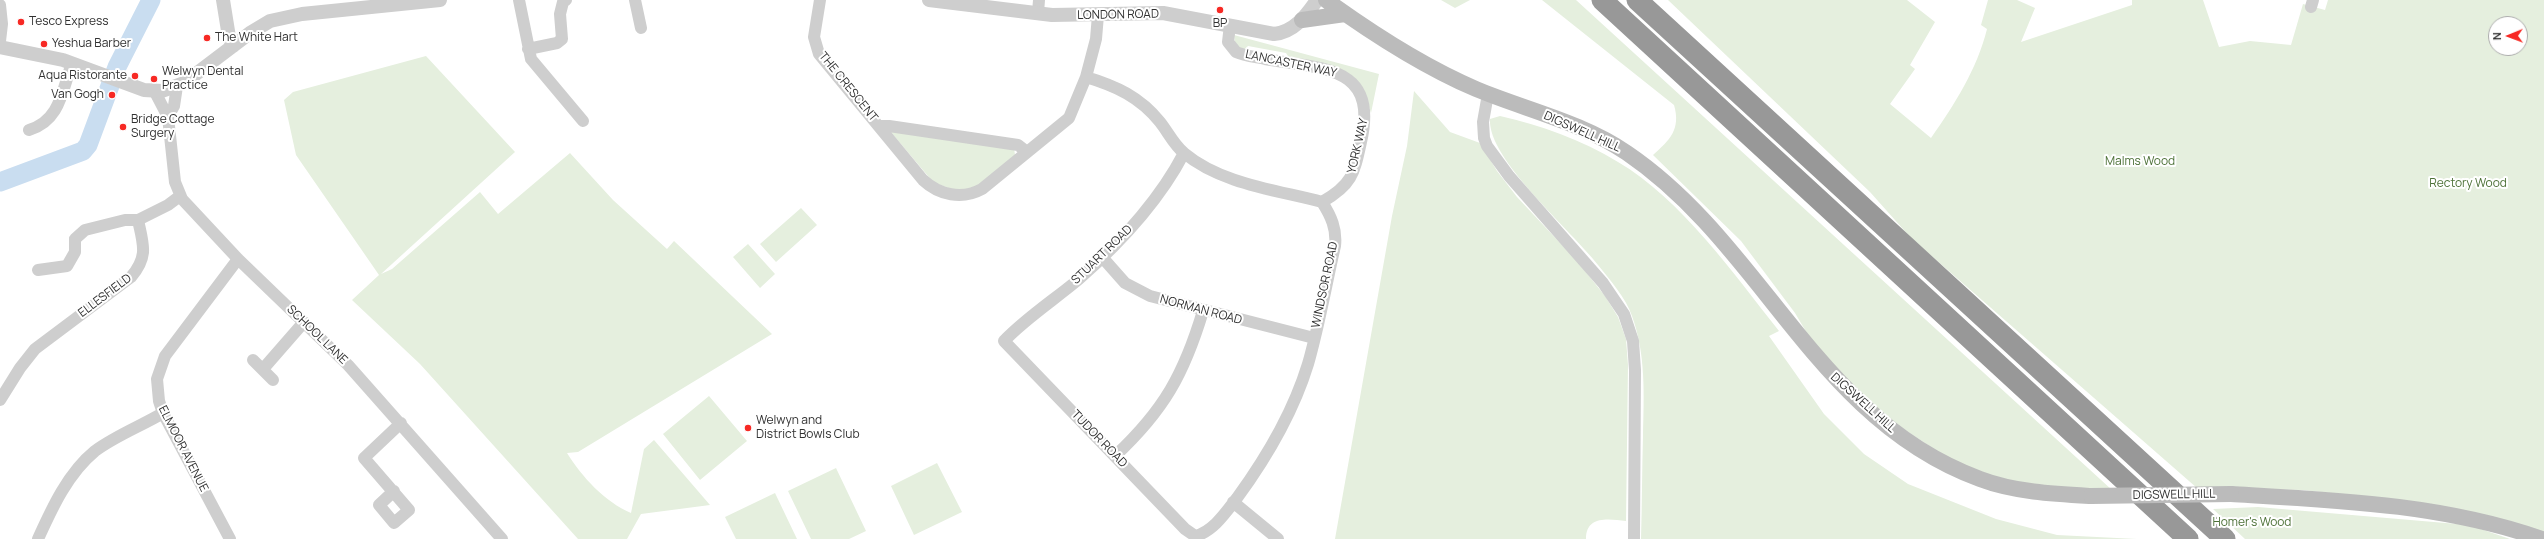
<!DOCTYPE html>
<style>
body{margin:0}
#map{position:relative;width:2544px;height:539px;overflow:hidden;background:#fff;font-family:Manrope,sans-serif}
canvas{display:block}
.north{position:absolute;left:2488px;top:16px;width:40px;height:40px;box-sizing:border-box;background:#fff;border:1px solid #adadad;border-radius:50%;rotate:269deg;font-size:11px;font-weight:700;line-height:16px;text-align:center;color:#313131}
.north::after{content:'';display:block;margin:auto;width:14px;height:18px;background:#f72924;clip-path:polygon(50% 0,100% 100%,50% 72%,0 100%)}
</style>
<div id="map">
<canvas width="2544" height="539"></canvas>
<div class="north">N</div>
</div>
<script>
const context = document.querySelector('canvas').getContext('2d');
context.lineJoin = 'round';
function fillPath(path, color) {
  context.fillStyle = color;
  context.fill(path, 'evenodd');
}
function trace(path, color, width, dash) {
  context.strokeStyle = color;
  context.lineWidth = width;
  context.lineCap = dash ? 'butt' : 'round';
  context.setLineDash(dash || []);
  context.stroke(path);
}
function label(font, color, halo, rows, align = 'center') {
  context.font = font + ' Manrope,sans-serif';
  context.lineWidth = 4;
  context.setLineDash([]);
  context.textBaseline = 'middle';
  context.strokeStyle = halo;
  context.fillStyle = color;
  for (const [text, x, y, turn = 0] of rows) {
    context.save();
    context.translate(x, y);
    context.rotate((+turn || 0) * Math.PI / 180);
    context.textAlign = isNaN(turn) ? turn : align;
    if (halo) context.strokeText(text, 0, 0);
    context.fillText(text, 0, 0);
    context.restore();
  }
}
fillPath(new Path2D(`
 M1441 0H1470L1455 8Z
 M1542 0H1576L2112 490 2088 492 2015 483 1981 473 1943 455 1881 414 1814 345 1795 313 1741 241 1653 155C1670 140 1681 129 1674 105Z
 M1668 0H1907L1935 22 1910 65 1915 69 1890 104 1931 138C1955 104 1977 69 1987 29L1981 25 1988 0H2017L2035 8 2021 42 2132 5V0H2203L2219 47 2250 41 2291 45 2303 4 2325 10 2328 0H2544V535L2429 504 2303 490 2197 488 1911 238 1870 192ZM2496 24H2520V48H2496Z
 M1234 35 1379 74 1371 113 1366 97 1360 85 1289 58 1286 53 1248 46 1244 50 1235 44Z
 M426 56 515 152 381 274 392 269 480 192 498 214 570 153 613 200 667 249 674 241 772 334 578 452 567 453C582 477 605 502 631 513L644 449 654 440 710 505 641 514 627 539H578L420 364 352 300 379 275 296 155 284 100 293 92Z
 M1414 91 1450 132 1480 143 1497 171 1517 197 1577 261 1605 296 1618 317 1626 339 1628 365 1626 521C1609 519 1586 515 1586 539H1335L1392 216 1407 146Z
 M1500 116C1541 125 1582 140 1618 162 1681 199 1734 274 1779 331L1769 336 1824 414 1864 454 1908 484 1996 519 2057 535 2137 539H1641C1642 505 1642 470 1643 436 1644 396 1646 354 1632 316 1626 298 1610 280 1598 265 1573 232 1487 159 1490 119Z
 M890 131 1014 148 1015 155 981 185 962 190 951 189 933 182Z
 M801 208 817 225 776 262 760 244Z
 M748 244 775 274 760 288 733 257Z
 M709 396 747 441 700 480 663 434Z
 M937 463 962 512 914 535 891 486Z
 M836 468 866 531 849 539H811L788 491Z
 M775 493 797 539H736L725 517Z
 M2258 507 2469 525 2510 539H2245L2213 509Z`), '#e5efde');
trace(new Path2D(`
 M0 182 83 151 88 145 117 67 151 0`), '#c9ddf0', 19);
trace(new Path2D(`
 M519 0 531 59 583 121
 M635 0 641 28
 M820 0 814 37 819 54 923 180C939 195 962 200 982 189L1069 118 1086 77 1096 39 1098 15
 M0 5 2 24 0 41
 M2311 7 2313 0
 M1038 13 1039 0
 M1230 25 1228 42 1236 52C1245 56 1256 57 1265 59 1322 69 1379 65 1361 142 1354 174 1352 185 1322 202
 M528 49 557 43 562 39 560 14 563 2 566 0
 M1086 77C1116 86 1140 97 1160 122 1168 132 1174 145 1184 153 1221 184 1277 190 1322 202 1331 216 1337 229 1335 246 1326 285 1319 326 1308 364 1293 413 1267 457 1237 498 1226 512 1213 532 1195 536L1185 529 1004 341C1026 318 1054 300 1079 279 1120 243 1159 201 1184 153
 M155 92 168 117 175 182 182 199 238 259 348 365 502 539
 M1488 94 1483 122 1484 138 1487 146 1509 176 1603 283 1624 314 1633 341 1635 370 1634 539
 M168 117 174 106 177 86
 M881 126H889L1018 145 1027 152
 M29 130C60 121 62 91 72 63
 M1102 257 1125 283 1150 296 1314 338
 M38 270 67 266 75 252V239L85 230 125 220H138L168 205 180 196
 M253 360 273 380
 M263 369 304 322
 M0 400 20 368 35 349 131 277C149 256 143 244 138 220
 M1116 455C1164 410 1184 374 1203 311
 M394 491 379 505 394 523 409 510 364 458 401 423
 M1233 502 1278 539
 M38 539C52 508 68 473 95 451 115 436 141 426 163 413
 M230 539 163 413 159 401 157 379 165 356 238 259`), '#cecece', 12);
trace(new Path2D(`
 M223 0 229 37 233 46
 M929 0 1052 15 1163 13 1274 34C1294 32 1306 16 1317 0
 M0 47 63 60 144 90 162 91 184 83 250 33 270 21 302 14 440 0`), '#cecece', 14);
trace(new Path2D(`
 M1326 0C1373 34 1422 66 1476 89 1526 110 1582 122 1627 153 1764 246 1816 419 1980 479 2014 492 2054 494 2091 496
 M1302 20 1345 14
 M2231 494C2335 500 2443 504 2542 539`), '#bbb', 16);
trace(new Path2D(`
 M1602 0 2188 539
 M1637 0 2225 539`), '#989898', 21);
trace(new Path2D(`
 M2091 496 2231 494`), '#bbb', 16);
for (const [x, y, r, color] of [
 [1220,10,4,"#f72924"],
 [21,22,4,"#f72924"],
 [207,38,4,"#f72924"],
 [44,44,4,"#f72924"],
 [135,76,4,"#f72924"],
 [154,79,4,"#f72924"],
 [112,95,4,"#f72924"],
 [123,127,4,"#f72924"],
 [748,428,4,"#f72924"]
]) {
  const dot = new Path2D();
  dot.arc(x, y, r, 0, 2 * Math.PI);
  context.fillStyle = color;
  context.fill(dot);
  trace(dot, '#fff', 1.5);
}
label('12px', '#313131', '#fff', [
 ["LONDON ROAD",1118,15,-1],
 ["LANCASTER WAY",1291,64,12],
 ["THE CRESCENT",848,87,51],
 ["DIGSWELL HILL",1582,132,24],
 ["YORK WAY",1358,146,-77],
 ["STUART ROAD",1102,255,-44],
 ["WINDSOR ROAD",1325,285,-78],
 ["ELLESFIELD",105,296,-37],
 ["NORMAN ROAD",1201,310,15],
 ["SCHOOL LANE",317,335,44],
 ["DIGSWELL HILL",1863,403,42],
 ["TUDOR ROAD",1099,439,46],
 ["ELMOOR AVENUE",183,449,63],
 ["DIGSWELL HILL",2174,495,-1]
]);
label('12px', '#313131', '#fff', [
 ["Tesco Express",29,22],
 ["BP",1220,24,"center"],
 ["The White Hart",215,38],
 ["Yeshua Barber",52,44],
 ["Welwyn Dental",162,72],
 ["Practice",162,86],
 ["Aqua Ristorante",127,76,"right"],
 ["Van Gogh",104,95,"right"],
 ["Bridge Cottage",131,120],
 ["Surgery",131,134],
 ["Welwyn and",756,421],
 ["District Bowls Club",756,435]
], 'left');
label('12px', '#4e7239', '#fff', [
 ["Malms Wood",2140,162],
 ["Rectory Wood",2468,184],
 ["Homer's Wood",2252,523]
]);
</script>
